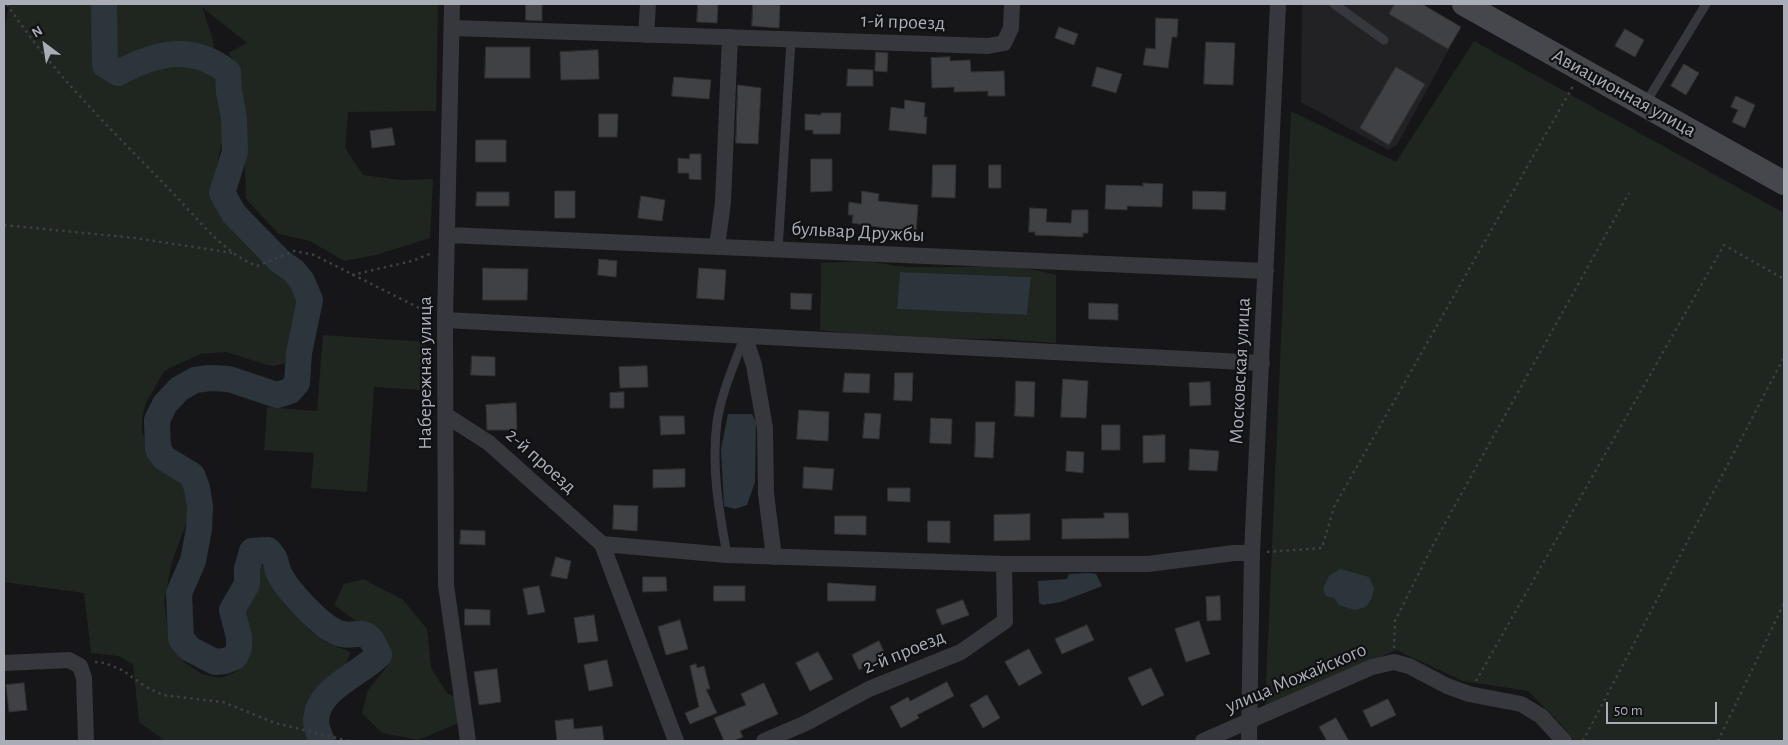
<!DOCTYPE html>
<meta charset="utf-8">
<style>
body{margin:0}
#map{position:relative;width:1788px;height:745px;overflow:hidden;background:#161618;font-family:"Alegreya Sans",sans-serif}
canvas{display:block}
.frame{position:absolute;inset:0;border:5px solid #a8adb8;pointer-events:none}
.north{position:absolute;left:20px;top:20px;width:50px;height:50px;-webkit-text-stroke:4px #111113;paint-order:stroke;rotate:329deg;font-size:14px;font-weight:700;line-height:20px;text-align:center;color:#a8adb8}
.north::after{content:'';display:block;margin:auto;width:18px;height:22px;background:#a8adb8;clip-path:polygon(50% 0,100% 100%,50% 72%,0 100%)}
.scale{position:absolute;left:1606px;top:702px;width:111px;height:22px;box-sizing:border-box;border:2px solid #a8adb8;border-top:0;padding-left:6px;font-size:15px;line-height:18px;white-space:nowrap;color:#a8adb8;-webkit-text-stroke:4px #111113;paint-order:stroke}
</style>
<div id="map">
<canvas width="1788" height="745"></canvas>
<div class="frame"></div>
<div class="north">N</div>
<div class="scale">50 m</div>
</div>
<script>
const context = document.querySelector('canvas').getContext('2d');
context.lineJoin = 'round';
function fillPath(path, color) {
  context.fillStyle = color;
  context.fill(path, 'evenodd');
}
function trace(path, color, width, dash) {
  context.strokeStyle = color;
  context.lineWidth = width;
  context.lineCap = dash ? 'butt' : 'round';
  context.setLineDash(dash || []);
  context.stroke(path);
}
function label(font, color, halo, rows, align = 'center') {
  context.font = font + ' "Alegreya Sans",sans-serif';
  context.lineWidth = 4.5;
  context.setLineDash([]);
  context.textBaseline = 'middle';
  context.strokeStyle = halo;
  context.fillStyle = color;
  for (const [text, x, y, turn = 0] of rows) {
    context.save();
    context.translate(x, y);
    context.rotate((+turn || 0) * Math.PI / 180);
    context.textAlign = isNaN(turn) ? turn : align;
    if (halo) context.strokeText(text, 0, 0);
    context.fillText(text, 0, 0);
    context.restore();
  }
}
fillPath(new Path2D(`
 M1302 4H1422L1461 27 1397 145 1388 150 1301 102Z`), '#222225');
fillPath(new Path2D(`
 M9 4H438L436 111 348 112 345 148 363 175 401 180 433 179 430 238 376 255 344 261 310 241 279 234 246 199 243 106 239 84 240 68 228 53 247 43 202 7 212 37 219 74V100L227 134 221 145 212 191 216 202 233 224 272 265 296 284 300 296 299 313 291 336 286 363 274 366 264 364 226 352 200 354 164 371 146 403 142 418V432L156 463 180 478 187 486 192 508 172 562 164 601 168 631 174 650 184 662 202 674 220 678 234 673 245 666 250 648 244 606 250 596 253 573 259 567 264 566 284 604 308 629 327 643 350 652C348 674 308 693 307 718 307 726 310 734 312 741H165L139 722 133 664 118 656 91 653 84 593 4 582V31Z
 M1474 41 1784 213V741H1574L1562 725 1528 691 1463 681 1396 650 1265 707 1291 111 1396 162Z
 M866 261C882 263 897 267 913 267 960 269 1011 261 1056 275V343L998 339 888 338 820 330 821 263ZM900 272 1031 277 1027 315 897 309Z
 M323 335 426 342 422 390 374 387 367 492 311 488 314 453 264 450 267 407 317 411Z
 M364 579 403 600 427 629 431 668 447 693 464 701 466 720 418 740 382 733 362 713 368 690 389 664C380 635 357 622 334 605L344 584Z`), '#1e261f');
fillPath(new Path2D(`
 M900 272 1031 277 1027 315 897 309Z
 M728 414H752L756 422 755 482 747 505 735 509 724 506 721 449Z
 M1340 569 1369 577 1374 588 1372 598 1366 607 1355 610 1339 605 1334 598 1326 596 1323 589 1329 576Z
 M1089 573 1096 574 1102 586 1061 602 1043 605 1039 603 1038 581 1067 579 1069 574Z`), '#2c353c');
trace(new Path2D(`
 M104 4 105 65 118 73C156 53 191 43 228 72L229 92 234 118 235 152 222 193 234 214 280 261 294 271 302 281 310 300 299 353 297 383 290 391 277 395 229 379 210 378 195 380 179 389 165 404 157 420 158 449 164 458 192 475 197 488 200 506 199 529 193 561 179 593 181 639 190 649 215 662 225 661 235 657 239 648V637L232 610 247 584V569L252 551 268 550C279 560 274 566 281 577 290 593 320 625 336 632 357 642 365 619 379 655 359 675 316 689 316 722 316 728 320 736 322 741`), '#2c353c', 26);
const building = new Path2D(`
 M526 4H542V21L526 20Z
 M698 4H718L717 23 697 22Z
 M753 4 780 5 779 28 752 26Z
 M1395 4H1422L1461 27 1448 49 1389 14Z
 M1156 18 1178 19 1177 37H1172L1168 68 1143 65 1146 48 1155 49Z
 M1059 27 1078 34 1074 45 1055 38Z
 M1625 29 1644 40 1635 57 1615 46Z
 M1206 42 1235 43 1233 85 1204 84Z
 M486 47H530V78H485Z
 M598 50 599 79 561 80 560 52Z
 M876 52 888 53 887 72 875 71Z
 M950 57V61L970 60 971 72 1004 71 1005 96H988V91L954 92V87L932 88 931 58Z
 M1684 64 1699 73 1686 95 1671 86Z
 M1097 67 1122 74 1116 93 1092 86Z
 M1396 67 1425 84 1389 145 1360 128Z
 M848 69 873 70V86H847Z
 M674 77 711 80 709 99 672 96Z
 M738 85 761 88 758 144 736 143Z
 M1736 96 1755 105 1745 128 1732 122 1738 110 1731 107Z
 M905 100 925 103 924 117H927L926 134 889 130 891 107 904 109Z
 M821 113H841L840 134H813V130H805V114L821 115Z
 M599 114H618L617 137H599Z
 M392 128 395 145 372 148 370 131Z
 M476 140H506V162H476Z
 M690 154H701V180L689 179V173H678V158L689 159Z
 M811 159H832V191L811 192Z
 M933 165H956L955 198 932 197Z
 M989 165H1001V188H989Z
 M1143 183 1163 184 1162 207 1127 206V210L1105 209 1106 185 1143 186Z
 M555 191H575V218H555Z
 M862 191 879 194 878 201 918 205 916 233 852 223 853 215H848L849 202 861 204Z
 M1193 191 1226 192 1225 210 1193 209Z
 M477 192H509V206H476Z
 M641 196 665 200 662 221 638 218Z
 M1030 208 1047 209 1046 222 1071 223 1072 210H1088V233H1083V237L1035 235V232H1029Z
 M599 259 617 261 616 277 598 275Z
 M483 268 528 269 527 300H483Z
 M699 268 726 270 724 300 697 298Z
 M791 293 812 294 811 310 791 309Z
 M1089 303 1118 304V320L1089 319Z
 M472 356 495 357V376L471 375Z
 M647 366 648 387 620 388 619 367Z
 M845 373 870 374 869 393 843 392Z
 M895 373H913L912 401 894 400Z
 M1063 379 1088 381 1086 418 1061 417Z
 M1016 381 1035 382 1034 417 1015 416Z
 M1210 382 1211 405 1190 406 1189 383Z
 M624 392V408H610V393Z
 M516 403 517 430H487L486 405Z
 M799 410 829 412 828 441 797 439Z
 M865 413 881 414 879 439 863 438Z
 M660 416H684L685 434 661 435Z
 M931 418 952 419 951 444 930 443Z
 M976 422H995L993 458 975 457Z
 M1102 425H1120V450H1102Z
 M1165 435V462L1143 463V436Z
 M1190 449 1219 451 1217 471 1189 470Z
 M1067 451 1084 452 1083 473 1066 471Z
 M804 467 834 469 832 490 803 488Z
 M685 469V487L653 488V470Z
 M888 488H910V502L888 501Z
 M614 505 638 506 637 531 613 529Z
 M1104 513H1128L1129 538 1062 539V519L1104 518Z
 M1030 514V540L994 541V515Z
 M835 516H866V535L835 534Z
 M928 521H950V543L928 542Z
 M461 530 485 531V545L460 544Z
 M556 557 571 561 567 579 551 576Z
 M643 577H666L667 591 643 592Z
 M828 583 876 586 875 601H828Z
 M539 586 545 612 528 615 523 589Z
 M714 586H745V601H714Z
 M1220 596 1221 620 1207 621 1206 597Z
 M963 600 969 615 942 625 936 610Z
 M465 609 490 610V625H465Z
 M594 615 598 641 578 643 574 618Z
 M680 620 688 649 666 655 658 627Z
 M1199 621 1210 654 1186 662 1175 629Z
 M1087 625 1094 640 1062 654 1055 639Z
 M879 641 886 656 859 670 852 655Z
 M1029 649 1042 673 1019 686 1005 662Z
 M818 652 833 679 810 691 796 663Z
 M607 660 613 686 589 691 584 665Z
 M696 664 697 668 704 666 710 689H706L717 713 690 724 685 713 699 707 690 666Z
 M1151 668 1164 695 1142 706 1128 678Z
 M497 669 501 702 479 705 474 672Z
 M947 682 954 696 917 715 919 718 901 728 890 707 908 697 910 701Z
 M24 683 27 710 9 712 6 685Z
 M764 683 778 714 740 731 743 737 733 741H724L714 718 746 705 741 694Z
 M987 695 1000 718 983 728 970 705Z
 M1388 699 1396 715 1371 727 1363 711Z
 M1336 718 1349 741H1327L1319 727Z
 M573 719 574 729 602 726 604 741H557L555 721Z`);
fillPath(building, '#404145');
trace(building, '#303034', 1);
trace(new Path2D(`
 M7 4C52 73 112 130 169 189 196 216 221 252 257 266L294 251 314 255 431 314
 M4 225 135 238 233 253
 M352 275 412 261 432 253
 M1267 552 1322 548 1334 507 1573 86
 M1394 648 1395 621 1434 543 1629 193
 M95 662 105 663 122 670 146 687 163 695 223 702 275 723 349 741
 M1476 681 1724 245 1784 279
 M1583 741 1784 357
 M1718 741 1784 603`), '#3d3f44', 2.5, [2.5, 4]);
trace(new Path2D(`
 M1334 4 1384 40
 M1645 104 1706 4
 M778 250 791 40
 M727 555C719 511 711 467 717 422 721 394 734 365 744 338`), '#37383d', 9);
trace(new Path2D(`
 M452 4 445 320 446 585 468 741
 M453 28 988 46 1004 43 1011 28 1012 4
 M646 35 648 4
 M449 235 1266 271
 M717 247 723 202 730 37
 M445 320 1262 363
 M745 338 754 365 765 428 766 494 774 557
 M447 416 489 443 602 544 727 555 1004 564H1148L1234 553H1252
 M602 544 676 741
 M4 663 69 660 80 666 84 678 86 741
 M764 741 806 723 869 689 961 652 1005 621 1004 564
 M1203 741 1372 667 1394 662 1409 666 1447 686 1469 694 1521 704 1541 716 1564 741
 M1249 741 1252 553 1278 4`), '#37383d', 16);
trace(new Path2D(`
 M1464 4 1784 183`), '#45474d', 24);
label('20px', '#a8adb8', '#111113', [
 ["1-й проезд",903,22,2],
 ["Авиационная улица",1624,93,29],
 ["бульвар Дружбы",858,232,3],
 ["Московская улица",1240,371,-87],
 ["Набережная улица",425,373,-90],
 ["2-й проезд",541,461,42],
 ["2-й проезд",904,652,-22],
 ["улица Можайского",1296,678,-23]
]);
</script>
